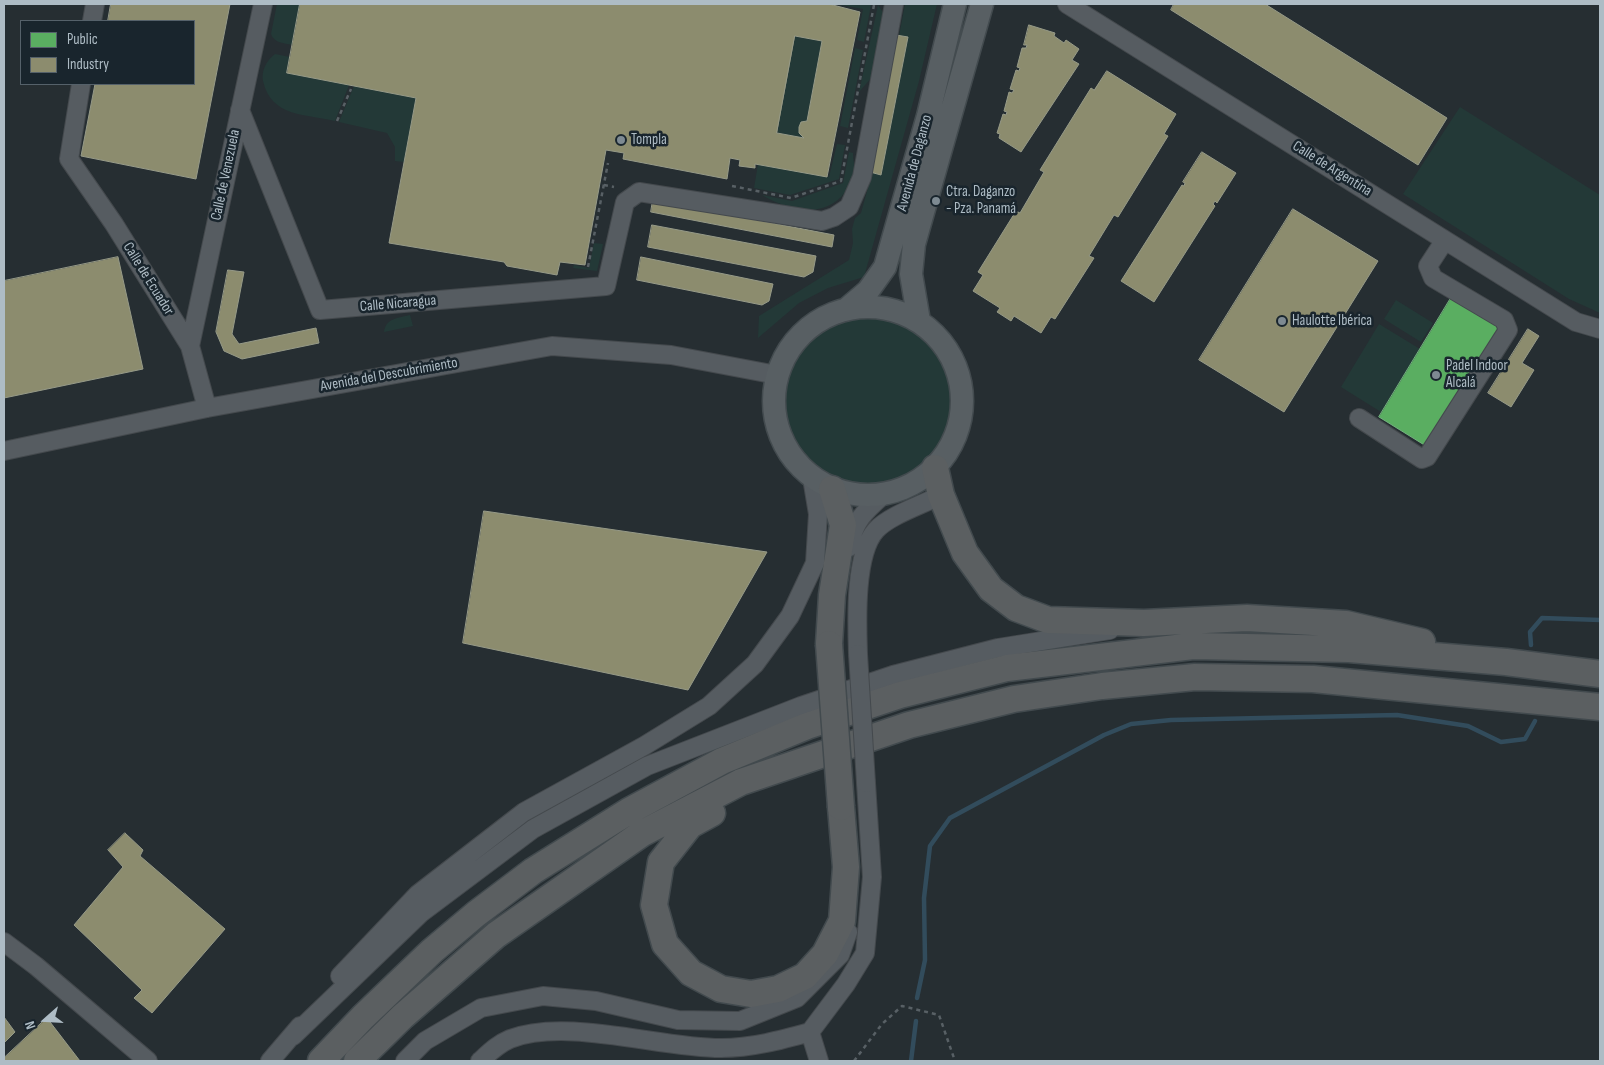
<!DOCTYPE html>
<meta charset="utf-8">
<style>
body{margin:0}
#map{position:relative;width:1604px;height:1065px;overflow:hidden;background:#262e32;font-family:"Sofia Sans Condensed",sans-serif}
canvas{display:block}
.frame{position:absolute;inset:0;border:5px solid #aebcc5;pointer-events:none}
.legend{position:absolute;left:20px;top:20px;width:175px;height:65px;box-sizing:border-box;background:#19252d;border:1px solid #55616a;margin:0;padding:6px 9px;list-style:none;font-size:15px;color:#aebcc5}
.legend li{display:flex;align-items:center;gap:10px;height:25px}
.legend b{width:25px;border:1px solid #55616a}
.north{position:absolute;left:20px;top:995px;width:50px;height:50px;-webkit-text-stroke:4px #19252d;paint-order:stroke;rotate:251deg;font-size:14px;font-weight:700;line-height:20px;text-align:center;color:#aebcc5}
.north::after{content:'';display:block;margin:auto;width:18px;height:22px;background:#aebcc5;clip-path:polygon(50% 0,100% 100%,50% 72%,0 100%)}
</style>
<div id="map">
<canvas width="1604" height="1065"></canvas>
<div class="frame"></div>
<ul class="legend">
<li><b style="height:14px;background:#5aae61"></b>Public</li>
<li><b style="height:14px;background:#8c8c6e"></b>Industry</li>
</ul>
<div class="north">N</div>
</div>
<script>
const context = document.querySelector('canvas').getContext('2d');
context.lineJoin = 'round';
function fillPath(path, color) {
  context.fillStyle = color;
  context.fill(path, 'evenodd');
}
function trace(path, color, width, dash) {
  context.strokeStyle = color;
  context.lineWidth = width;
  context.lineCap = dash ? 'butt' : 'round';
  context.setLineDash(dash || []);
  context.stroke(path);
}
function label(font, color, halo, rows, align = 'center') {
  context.font = font + ' "Sofia Sans Condensed",sans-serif';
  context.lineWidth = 5;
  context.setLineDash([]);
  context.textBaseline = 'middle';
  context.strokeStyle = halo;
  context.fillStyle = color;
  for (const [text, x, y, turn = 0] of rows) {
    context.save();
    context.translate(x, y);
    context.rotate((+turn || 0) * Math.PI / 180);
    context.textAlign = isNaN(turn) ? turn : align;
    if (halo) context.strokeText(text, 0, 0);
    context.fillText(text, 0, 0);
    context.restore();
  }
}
fillPath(new Path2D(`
 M277 4H300L292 45C284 43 274 43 271 34Z
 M835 4 871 5 864 42 857 40 863 9Z
 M905 4H937L919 81 864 277 828 288 799 303 758 338 759 316 849 260 853 243 852 229 855 218 861 213 872 173 881 174 908 38 899 36Z
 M878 5 884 14 872 77 859 92Z
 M795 36 822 41 807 121 801 122C796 132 803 131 804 138L777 133Z
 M855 48 863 50 848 128 840 126Z
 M275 54 290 57 287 72 349 85 335 121C305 114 271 117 263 81 261 70 267 60 275 54Z
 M354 86 416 98 404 162 395 161V147L387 133 339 122Z
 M1460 107 1600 195V313L1569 299 1403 194Z
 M837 144 845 145 839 179 790 195 754 188 758 164 829 177Z
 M849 152 853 153C853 160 855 167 854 173 853 181 847 191 841 197 818 219 786 209 762 195L792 201 843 183Z
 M594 243 603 244 597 271 573 268 574 265 589 268Z
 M1396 300 1433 323 1421 342 1384 319Z
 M410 315 413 326 384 332C386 318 398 318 410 315Z
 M783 400a84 84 0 1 1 168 0a84 84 0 1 1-168 0Z
 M1379 324 1420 349 1381 412 1341 387Z`), '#233937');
const public = new Path2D(`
 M1454 293 1502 322 1426 446 1379 417Z`);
fillPath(public, '#5aae61');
trace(public, '#73b27f', 1);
const industry = new Path2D(`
 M111 4H230L196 179 81 156 95 84H194V21H108Z
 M300 4H829L860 12 827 177 755 164V168L739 166 740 160 730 158 727 179 623 159 624 153 606 150 585 265 560 262 557 275 507 266 504 262 389 243 416 98 287 73ZM795 36 822 41 807 121 801 122 799 127V133L804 138 777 133Z
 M1174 4H1265L1447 118 1418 165 1171 10Z
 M1029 25 1055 33 1054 36 1064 43 1066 40 1079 49 1072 60 1079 64 1021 152 999 138 1000 134 997 133 1003 114 1006 115 1007 112 1004 111 1009 92 1012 93 1014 90 1010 89 1016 70 1019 71 1020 68 1017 67 1022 48H1026L1027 45H1024Z
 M896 35 908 37 881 175 870 172Z
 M1107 71 1176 114 1164 134 1168 136 1118 217 1114 215 1089 256 1094 258 1055 319 1051 317 1041 333 1014 316 1011 321 997 312 1000 308 973 291 983 275 978 272 1016 211 1020 213 1044 172 1040 170 1091 88 1094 90Z
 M1202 152 1236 173 1217 203 1215 201 1213 204 1215 206 1154 302 1121 281 1182 185 1184 186 1185 183 1183 182Z
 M653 200 834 235 832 247 651 212Z
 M1293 209 1378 261 1284 412 1199 360Z
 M652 225 816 256 813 272 804 277 648 247Z
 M118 257 143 369 4 398V281Z
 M641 257 773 284 769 301 762 305 637 280Z
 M228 270 244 272 232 334 239 344 316 328 319 343 242 359 224 351 216 332Z
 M1528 329 1539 336 1522 363 1534 370 1511 407 1488 393Z
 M484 511 767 552 688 690 463 643Z
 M125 833 143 850 140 856 225 929 152 1013 134 998 142 990 74 925 123 867 108 850Z
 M4 1017 15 1032 4 1043Z
 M47 1018 80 1061H4V1058Z`);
fillPath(industry, '#8c8c6e');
trace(industry, '#969a88', 1);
trace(new Path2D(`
 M1531 645 1530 632 1542 618 1600 620
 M917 998 925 960 924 898 930 846 950 818 1104 735 1131 724 1171 720 1397 715 1468 726 1501 742 1525 739 1535 721
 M911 1061 916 1021`), '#324c5c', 4.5);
const minor = new Path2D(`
 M1067 4 1576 322 1600 329
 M92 21 95 4
 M81 84 69 159 114 224 190 346 207 408
 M240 110 320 310 606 286 625 202 639 192 822 221 834 217 849 207 862 177 894 4
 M190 346 263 4
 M1359 418 1422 459 1427 457 1508 330 1504 320 1433 278 1428 266 1445 240
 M4 451 207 408 552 346 671 355 777 375
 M849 547C854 521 864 512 883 495
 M858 654C857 623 854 554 876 530 890 515 922 505 941 495
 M4 942 36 966 148 1061
 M340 976 418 894 524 812 644 746 709 706 755 664 790 616 815 563 818 514 812 478
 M293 1036 421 913 533 829 647 766 801 706 893 675 998 648 1110 630
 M270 1061 300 1026
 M405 1061 425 1041 481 1008 543 996 596 1001 678 1020 740 1021 797 998 840 955 848 932
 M480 1061C490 1052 498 1044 510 1039 566 1017 660 1048 721 1048 752 1048 781 1040 810 1032
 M819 1061 810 1032 846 984 865 953 872 877 866 783`);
const major = new Path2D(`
 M774 401a94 94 0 1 1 188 0a94 94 0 1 1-188 0Z
 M848 308 868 291 885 267 928 116 955 4
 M919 321 911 274 914 244 982 4`);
const highway = new Path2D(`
 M935 468 941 495 965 553 991 589 1016 608 1048 620 1144 623 1247 618 1346 624 1422 642
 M829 644 832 595 843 525 832 489
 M712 813 690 825 661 862 654 905 665 944 691 973 721 989 751 994 778 989 805 976 825 954 842 921 846 867 841 807
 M321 1061 363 1017 432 951 476 914 533 871 629 811 722 761 807 726 900 695 1007 668 1193 646 1349 649 1506 662 1600 674
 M357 1061 403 1016 496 935 641 834 741 782 909 725 1014 699 1102 686 1195 677 1313 679 1600 707`);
trace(minor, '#44494d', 20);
trace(major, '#434b4f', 25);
trace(highway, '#424a4e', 29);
trace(new Path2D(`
 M337 121 351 89
 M604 185 614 187
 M732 186 791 198 841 181 874 5
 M588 267 608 163
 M854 1061 882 1024 902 1006 939 1015 955 1061`), '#586065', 2.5, [4, 4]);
trace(minor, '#565c61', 18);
trace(major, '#585f63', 22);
trace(highway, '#5b5f61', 26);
const minorBridge = new Path2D(`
 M858 654 866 783`);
const highwayBridge = new Path2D(`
 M829 644 841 807`);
trace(minorBridge, '#44494d', 20, []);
trace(highwayBridge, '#424a4e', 29, []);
trace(minorBridge, '#565c61', 18);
trace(highwayBridge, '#5b5f61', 26);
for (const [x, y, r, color] of [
 [621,140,5,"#7e8a92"],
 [936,201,5,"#7e8a92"],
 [1282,321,5,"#7e8a92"],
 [1436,375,5,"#7e8a92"]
]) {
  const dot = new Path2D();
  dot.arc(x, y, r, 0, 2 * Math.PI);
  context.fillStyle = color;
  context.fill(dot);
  trace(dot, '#19252d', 2);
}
label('15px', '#aebcc5', '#19252d', [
 ["Tompla",631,140],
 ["Ctra. Daganzo",946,192],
 ["- Pza. Panamá",946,209],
 ["Haulotte Ibérica",1292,321],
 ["Padel Indoor",1446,366],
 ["Alcalá",1446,383]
], 'left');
label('15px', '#aebcc5', '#19252d', [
 ["Avenida de Daganzo",915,163,-75],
 ["Calle de Argentina",1332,169,32],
 ["Calle de Venezuela",226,175,-78],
 ["Calle de Ecuador",148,279,58],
 ["Calle Nicaragua",398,304,-5],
 ["Avenida del Descubrimiento",389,375,-10]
]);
</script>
